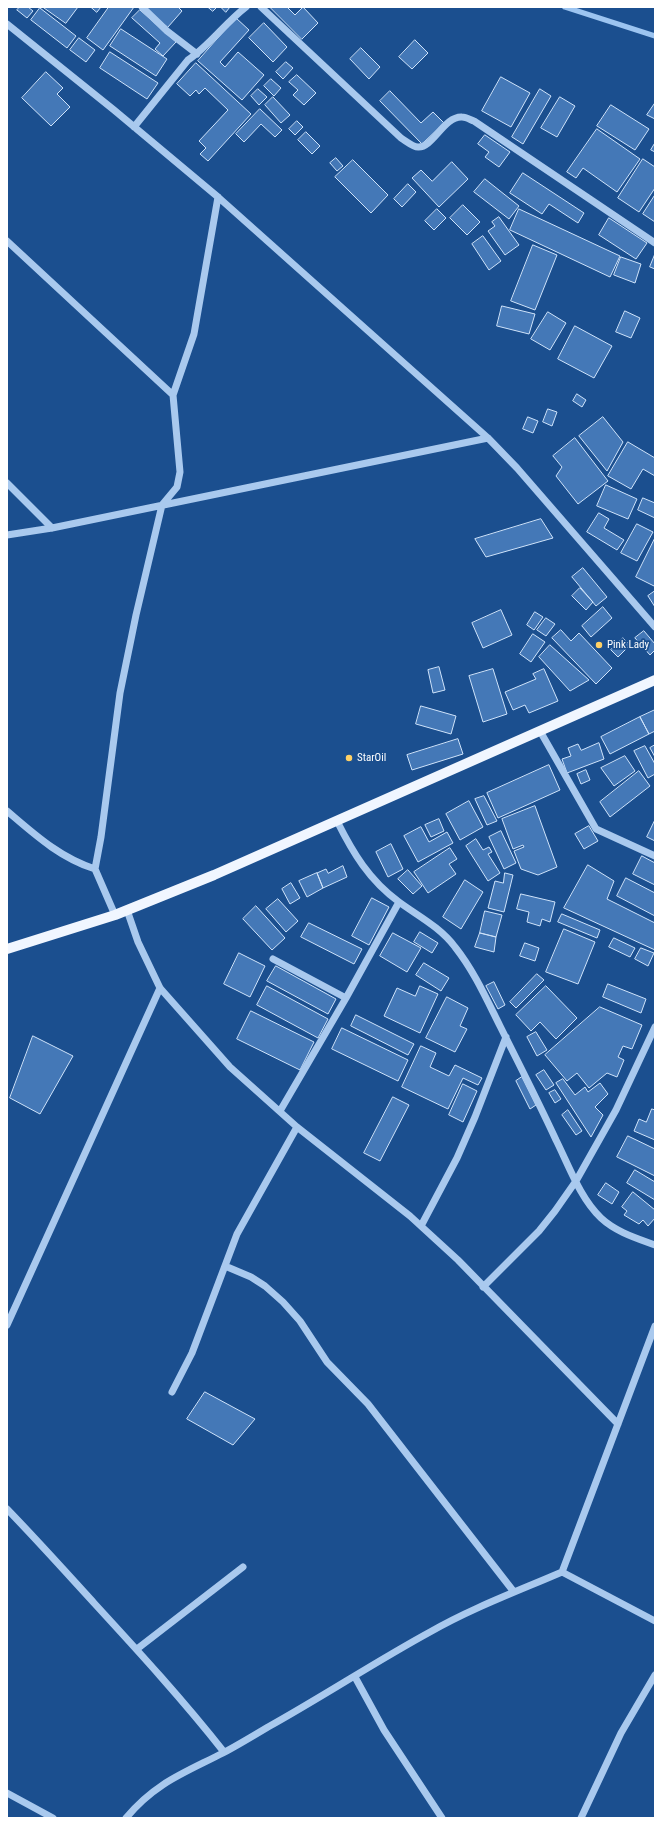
<!DOCTYPE html>
<style>
body{margin:0}
#map{position:relative;width:662px;height:1825px;overflow:hidden;background:#1b4f8f;font-family:"Roboto Condensed",sans-serif}
canvas{display:block}
.frame{position:absolute;inset:0;border:8px solid #fff;pointer-events:none}
</style>
<div id="map">
<canvas width="662" height="1825"></canvas>
<div class="frame"></div>
</div>
<script>
const context = document.querySelector('canvas').getContext('2d');
context.lineJoin = 'round';
function trace(path, color, width, dash) {
  context.strokeStyle = color;
  context.lineWidth = width;
  context.lineCap = dash ? 'butt' : 'round';
  context.setLineDash(dash || []);
  context.stroke(path);
}
function fillPath(path, color) {
  context.fillStyle = color;
  context.fill(path, 'evenodd');
}
function label(font, color, halo, rows, align = 'center') {
  context.font = font + ' "Roboto Condensed",sans-serif';
  context.lineWidth = 3.5;
  context.setLineDash([]);
  context.textBaseline = 'middle';
  context.strokeStyle = halo;
  context.fillStyle = color;
  for (const [text, x, y, turn = 0] of rows) {
    context.save();
    context.translate(x, y);
    context.rotate((+turn || 0) * Math.PI / 180);
    context.textAlign = isNaN(turn) ? turn : align;
    if (halo) context.strokeText(text, 0, 0);
    context.fillText(text, 0, 0);
    context.restore();
  }
}
trace(new Path2D(`
 M565 7 655 36`), '#9cc4f0', 5.5);
const building = new Path2D(`
 M20 7H28L33 11 27 18 17 10Z
 M43 7H78L66 23Z
 M91 7H101L97 12Z
 M109 7H134L103 50 87 38Z
 M144 7H178L182 11 168 27Z
 M208 7H217L213 11Z
 M221 7H230L226 12Z
 M270 7H287L295 15 303 7 318 23 302 39Z
 M40 8 76 36 67 48 31 20Z
 M140 10 176 42 163 56 155 49 160 43 132 18Z
 M236 18 249 30 220 62 225 67 238 52 264 75 242 100 198 61Z
 M264 23 287 47 273 62 249 38Z
 M121 29 167 59 156 76 110 46Z
 M79 38 95 50 86 62 70 50Z
 M415 40 428 53 412 69 399 57Z
 M361 48 380 67 369 79 350 59Z
 M110 52 158 83 147 99 100 68Z
 M286 62 293 68 283 79 276 72Z
 M196 63 251 114 208 161 200 154 206 148 199 141 228 110 205 88 199 94 196 90 190 96 177 84Z
 M46 72 63 88 57 94 70 107 51 126 22 98Z
 M297 75 316 93 304 105 293 95 298 90 289 82Z
 M501 77 530 93 511 127 482 111Z
 M271 79 281 88 274 96 264 86Z
 M258 89 267 97 259 105 251 96Z
 M540 89 551 96 523 144 512 137Z
 M390 91 421 123 433 112 444 123 422 144 380 101Z
 M273 97 290 115 281 123 265 105Z
 M560 97 575 106 557 137 541 128Z
 M655 103V119L647 115Z
 M611 105 649 129 635 150 597 126Z
 M260 109 282 130 275 137 261 124 244 142 236 134Z
 M297 121 303 127 295 135 289 129Z
 M597 129 640 159 617 192 583 168 576 178 567 172Z
 M306 132 320 146 312 154 298 140Z
 M485 135 510 152 499 167 485 157 489 152 478 144Z
 M655 143V152L651 150Z
 M336 158 343 166 337 171 330 163Z
 M643 159 655 167V188L639 212 618 198Z
 M353 160 388 195 371 213 335 177Z
 M452 162 468 179 439 207 412 178 421 170 432 181Z
 M523 173 584 213 578 223 549 204 542 214 510 193Z
 M485 179 519 206 509 219 474 192Z
 M408 184 416 192 402 207 394 199Z
 M655 195V222L643 214Z
 M463 205 480 222 467 235 450 218Z
 M437 209 446 218 434 230 425 221Z
 M519 209 620 256 610 277 510 230Z
 M499 217 519 245 505 255 488 231 495 226 492 222Z
 M609 218 647 243 636 259 599 235Z
 M483 236 501 261 489 270 472 244Z
 M533 245 557 255 535 310 511 301Z
 M655 254V269L650 267Z
 M621 257 641 264 635 283 614 275Z
 M502 306 535 314 529 334 497 326Z
 M625 311 640 318 631 338 616 332Z
 M548 312 566 323 550 350 531 339Z
 M575 326 612 346 594 378 558 359Z
 M577 394 586 400 582 407 573 401Z
 M548 409 557 412 552 426 543 422Z
 M528 417 538 421 533 433 523 429Z
 M603 417 623 442 607 471 579 436Z
 M575 438 608 481 578 504 556 476 562 467 553 456Z
 M628 442 655 458V476L643 469 631 489 608 476Z
 M606 485 637 499 628 519 597 506Z
 M643 498 655 503V518L638 510Z
 M599 513 609 519 604 528 624 540 617 550 587 532Z
 M541 519 553 538 486 557 475 539Z
 M637 524 653 532 637 561 621 553Z
 M655 538V583L654 586 636 577Z
 M583 568 607 597 596 606 572 577Z
 M580 588 593 602 586 610 572 596Z
 M655 591V607L648 596Z
 M603 607 612 618 591 637 582 626Z
 M501 610 512 635 483 648 472 623Z
 M535 612 543 617 534 630 527 625Z
 M546 618 555 624 546 636 537 630Z
 M561 630 571 641 579 633 612 668 596 684 552 638Z
 M644 631 655 644V650L650 655 635 638Z
 M533 634 545 642 531 662 520 654Z
 M623 638 630 645 618 657 611 650Z
 M550 645 589 680 570 691 539 657Z
 M439 667 445 690 433 693 428 670Z
 M493 669 507 714 483 722 469 676Z
 M544 669 558 701 529 713 525 705 513 710 505 692 536 679 533 674Z
 M421 706 456 716 451 734 416 724Z
 M655 710V731L649 734 640 717Z
 M640 717 649 734 610 754 601 737Z
 M458 739 463 754 412 770 407 755Z
 M599 743 604 759 567 773 562 759 571 756 568 748 578 744 581 750Z
 M655 745V757L650 748Z
 M645 746 655 764V774L648 778 634 751Z
 M625 756 635 771 614 786 601 768Z
 M549 765 560 790 498 818 487 793Z
 M586 770 590 780 581 784 577 774Z
 M639 771 650 786 610 817 600 802Z
 M484 796 497 821 487 825 475 799Z
 M469 801 483 827 460 840 446 814Z
 M535 806 557 867 538 875 521 869 514 851 524 847 523 845 513 849 502 819Z
 M439 819 444 831 431 837 425 825Z
 M655 820V841L647 837Z
 M589 826 598 841 584 849 575 834Z
 M421 827 429 842 447 832 453 843 418 862 404 836Z
 M501 831 516 863 504 869 489 837Z
 M476 839 483 850 489 847 492 852 488 854 500 873 488 881 466 846Z
 M391 844 403 869 388 877 376 852Z
 M450 848 457 859 449 864 456 874 428 893 414 872Z
 M642 856 655 863V885L633 874Z
 M588 865 614 881 607 899 655 923V950L564 908Z
 M343 866 347 877 323 888 317 873 326 869 328 873Z
 M408 870 422 886 413 894 398 879Z
 M317 873 323 888 307 897 299 881Z
 M505 873 513 875 504 912 488 908 495 881 503 883Z
 M626 878 655 893V916L617 896Z
 M465 880 483 892 461 929 443 917Z
 M291 883 300 898 290 904 282 889Z
 M521 894 555 902 550 922 542 919 540 926 527 922 529 912 517 909Z
 M372 898 389 907 369 945 352 936Z
 M278 899 298 921 286 932 266 909Z
 M256 906 285 938 272 950 243 919Z
 M485 911 502 915 496 937 480 933Z
 M562 914 600 930 597 938 558 922Z
 M309 923 362 949 354 964 301 937Z
 M564 929 595 942 578 984 546 972Z
 M420 932 438 943 432 953 414 942Z
 M393 933 421 948 407 972 380 956Z
 M480 933 496 937 494 952 475 947Z
 M614 938 635 948 630 957 609 947Z
 M525 943 539 948 535 961 520 956Z
 M641 948 654 953 648 966 635 959Z
 M239 953 265 966 250 997 224 984Z
 M424 963 449 978 441 991 416 975Z
 M276 966 336 999 328 1014 267 981Z
 M537 974 544 980 516 1008 510 1002Z
 M494 982 505 1005 498 1009 486 986Z
 M608 984 646 999 641 1013 603 997Z
 M267 986 328 1019 318 1038 257 1005Z
 M420 986 438 994 420 1033 384 1016 397 988 415 996Z
 M546 986 577 1018 556 1039 540 1022 531 1031 516 1015Z
 M447 997 468 1008 460 1026 467 1029 455 1052 426 1038Z
 M600 1007 642 1025 632 1049 623 1046 618 1057 624 1060 617 1077 607 1073 589 1088 577 1073 567 1081 545 1055Z
 M251 1011 314 1042 300 1070 237 1039Z
 M356 1015 414 1044 408 1055 351 1026Z
 M342 1028 408 1060 398 1081 332 1049Z
 M536 1032 547 1050 537 1056 527 1037Z
 M33 1036 73 1056 40 1114 10 1098Z
 M421 1046 436 1053 430 1067 449 1076 455 1065 482 1078 478 1085 463 1078 448 1109 402 1087Z
 M544 1070 554 1085 546 1090 536 1075Z
 M522 1077 536 1105 530 1109 516 1081Z
 M563 1079 575 1095 585 1087 588 1092 600 1083 608 1094 595 1107 603 1115 591 1137 556 1083Z
 M463 1084 477 1091 463 1122 449 1115Z
 M555 1090 561 1099 555 1103 549 1093Z
 M393 1097 409 1105 380 1161 364 1153Z
 M652 1109 655 1110V1140L634 1131 639 1119 646 1122Z
 M568 1110 582 1131 576 1135 562 1115Z
 M628 1136 655 1149V1176L617 1157Z
 M635 1170 655 1182V1200L627 1183Z
 M606 1183 619 1192 612 1204 598 1195Z
 M633 1192 655 1210V1218L648 1226 643 1220 639 1224 624 1215 627 1211 622 1207Z
 M205 1392 255 1419 233 1445 187 1419Z`);
fillPath(building, '#4478b7');
trace(building, '#cfe3fa', 1);
trace(new Path2D(`
 M142 7 167 31 197 54
 M261 7 401 138C406 141 413 147 418 147 433 148 444 116 462 117 466 117 471 120 474 121L655 243
 M7 24 114 110 218 197 488 438 517 468 655 627
 M134 127 188 60C210 45 225 23 246 7
 M7 241 173 395
 M7 483 52 528
 M7 535 52 528 488 438
 M540 731 596 829 655 856
 M7 811C34 834 60 858 95 869
 M337 821C353 853 369 880 399 902 418 916 440 927 455 947 474 971 486 998 500 1026 519 1064 538 1101 556 1140 569 1166 580 1198 601 1218 616 1232 636 1238 655 1245
 M127 910 138 942 160 988 230 1067 297 1127 410 1216 458 1260 618 1424
 M115 915 95 869 101 837 120 693 136 615 162 505 177 487 180 472 173 395 194 334 218 197
 M273 959 346 998
 M280 1111 346 998 399 902
 M421 1226 457 1158 475 1117 506 1037
 M225 1266 251 1277 265 1286 283 1302 300 1321 327 1362 368 1404 514 1592
 M483 1287 539 1231 555 1211 576 1181 616 1110 655 1027
 M7 1325 160 988
 M172 1392 192 1353 237 1234 297 1127
 M7 1509C37 1540 65 1571 94 1603 139 1652 183 1700 224 1752
 M562 1572 655 1621
 M137 1649 243 1567
 M355 1677 384 1730 442 1818
 M7 1793 53 1818
 M126 1818C155 1783 184 1773 223 1753 238 1745 253 1736 268 1727 322 1697 375 1662 430 1632 472 1608 518 1591 562 1572L655 1326
 M581 1818 621 1733 655 1675`), '#a9c9ee', 7);
trace(new Path2D(`
 M7 949 115 915 214 875 655 680`), '#f0f6ff', 10);
for (const [x, y, r, color] of [
 [599,645,4,"#ffd166"],
 [349,758,4,"#ffd166"]
]) {
  const dot = new Path2D();
  dot.arc(x, y, r, 0, 2 * Math.PI);
  context.fillStyle = color;
  context.fill(dot);
  trace(dot, '#1b4f8f', 1.5);
}
label('11px', '#fff', '#1b4f8f', [
 ["Pink Lady",607,645],
 ["StarOil",357,758]
], 'left');
</script>
